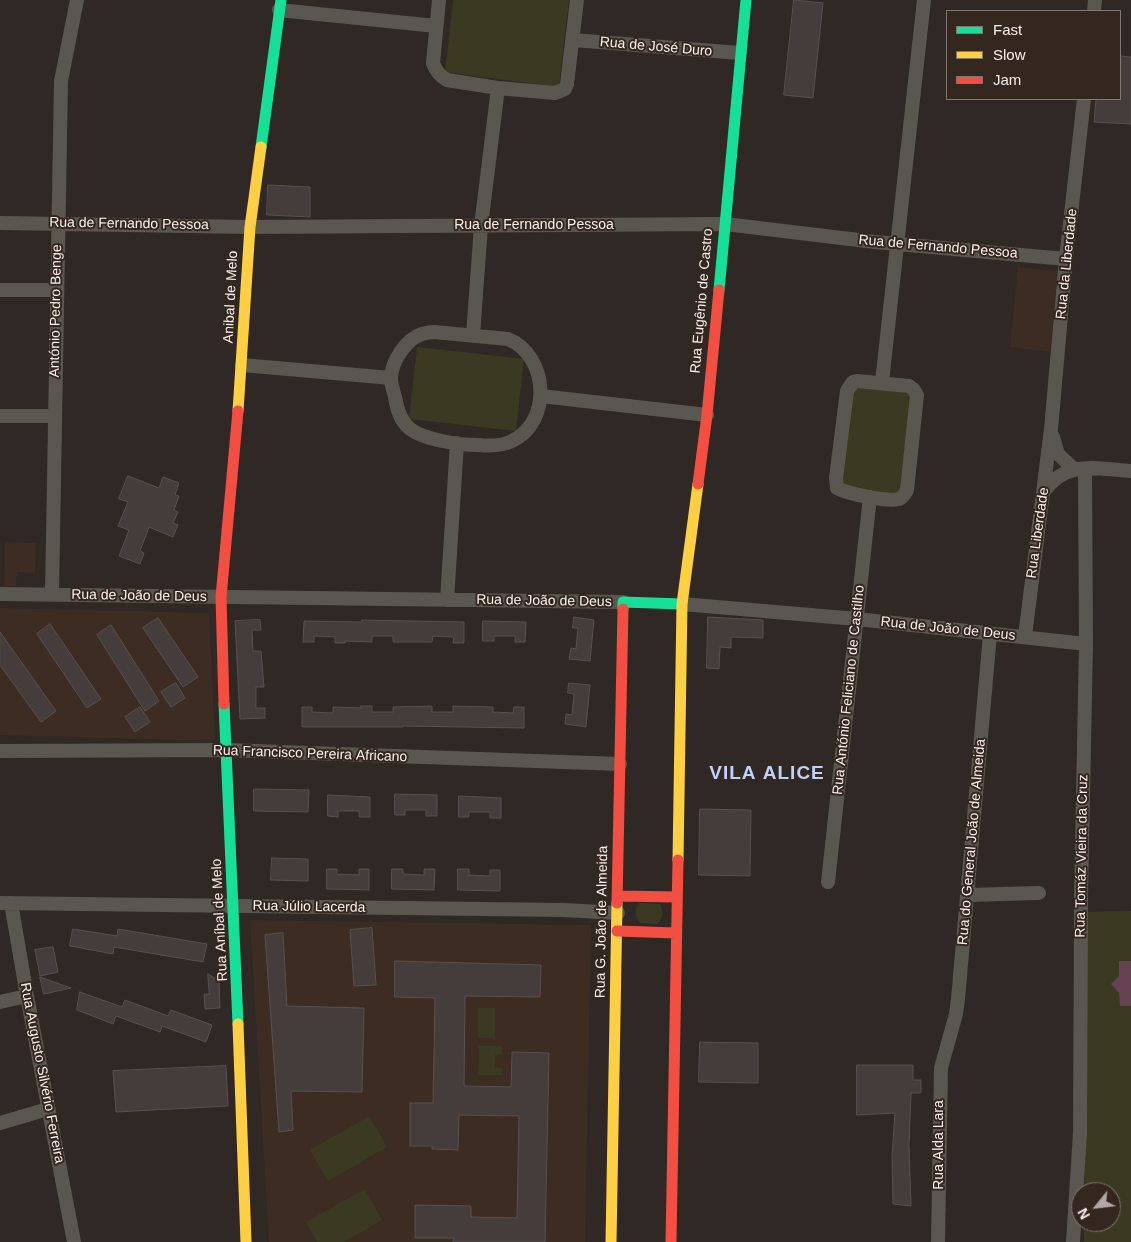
<!DOCTYPE html>
<meta charset="utf-8">
<style>
body{margin:0}
#map{position:relative;width:1131px;height:1242px;overflow:hidden;background:#2f2825;font-family:Helvetica,sans-serif}
canvas{display:block}
.legend{position:absolute;left:946px;top:10px;width:175px;height:90px;box-sizing:border-box;background:#342720;border:1px solid #827771;margin:0;padding:6px 9px;list-style:none;font-size:15px;color:#f8efeb}
.legend li{display:flex;align-items:center;gap:10px;height:25px}
.legend b{width:25px;border:1px solid #827771}
.north{position:absolute;left:1071px;top:1182px;width:50px;height:50px;box-sizing:border-box;background:#342720;border:1px solid #827771;border-radius:50%;rotate:241deg;font-size:14px;font-weight:700;line-height:20px;text-align:center;color:#f8efeb}
.north::after{content:'';display:block;margin:auto;width:18px;height:22px;background:#b2a9a6;clip-path:polygon(50% 0,100% 100%,50% 72%,0 100%)}
</style>
<div id="map">
<canvas width="1131" height="1242"></canvas>
<ul class="legend">
<li><b style="height:6px;background:#16e098"></b>Fast</li>
<li><b style="height:6px;background:#ffcf43"></b>Slow</li>
<li><b style="height:6px;background:#f24e42"></b>Jam</li>
</ul>
<div class="north">N</div>
</div>
<script>
const context = document.querySelector('canvas').getContext('2d');
context.lineJoin = 'round';
function fillPath(path, color) {
  context.fillStyle = color;
  context.fill(path, 'evenodd');
}
function trace(path, color, width, dash) {
  context.strokeStyle = color;
  context.lineWidth = width;
  context.lineCap = dash ? 'butt' : 'round';
  context.setLineDash(dash || []);
  context.stroke(path);
}
function label(font, color, halo, rows, align = 'center') {
  context.font = font + ' Helvetica,sans-serif';
  context.lineWidth = 4;
  context.setLineDash([]);
  context.textBaseline = 'middle';
  context.strokeStyle = halo;
  context.fillStyle = color;
  for (const [text, x, y, turn = 0] of rows) {
    context.save();
    context.translate(x, y);
    context.rotate((+turn || 0) * Math.PI / 180);
    context.textAlign = isNaN(turn) ? turn : align;
    if (halo) context.strokeText(text, 0, 0);
    context.fillText(text, 0, 0);
    context.restore();
  }
}
fillPath(new Path2D(`
 M1018 267 1058 271 1050 352 1010 347Z
 M5 542 36 543 35 573 17 572 16 586H4Z
 M0 608 209 613 215 741 0 735Z
 M250 920 591 925 585 1242H269Z`), '#3d2c22');
fillPath(new Path2D(`
 M453 0H569L559 87 445 72Z
 M417 347 524 359 516 431 409 419Z
 M852 385 911 392 901 495 838 488Z
 M639 903 660 904C664 912 663 918 657 924L640 923C635 917 634 910 639 903Z
 M1131 911V1242H1084V1222H1111V1192H1084L1086 1086 1084 912Z
 M478 1008H495V1038H478Z
 M479 1046H502V1054L495 1055V1067L502 1068V1075H478Z
 M369 1116 387 1147 328 1181 310 1150Z
 M365 1189 382 1220 344 1242H317L306 1222Z`), '#393a21');
fillPath(new Path2D(`
 M1119 961H1131V1006H1120L1119 993 1111 984 1119 976Z`), '#664151');
const building = new Path2D(`
 M794 0 823 3 813 98 784 95Z
 M1120 56 1131 57V124L1094 122 1096 99H1120Z
 M268 185 310 187V217L267 215Z
 M128 476 159 488 163 477 179 483 175 495 179 496 174 510 178 512 173 523 178 525 173 537 149 527 140 551 144 553 140 564 119 556 129 530 118 526 128 502 119 499Z
 M574 617 594 620 590 661 569 659 571 648 576 649 577 638 578 628H573Z
 M708 617 763 620V638L731 637V648L720 647 719 669 707 668Z
 M158 618 198 677 183 687 143 628Z
 M260 620 261 630H252L253 651H261L264 687H256V708H265V718L240 719 235 621Z
 M362 620 464 622V643H453L454 637 433 636 432 642H393V636H372V642L346 641 345 643H335V637L314 636V642H303L304 621 362 622Z
 M483 621 526 622 525 642H515V636H494V641H483Z
 M50 624 101 699 87 708 37 634Z
 M111 625 159 701 145 711 97 635Z
 M0 632 56 711 41 722 0 665Z
 M176 683 185 698 171 707 161 692Z
 M569 683 590 685 586 727 565 724 566 714 572 715 573 704 574 694 568 693Z
 M361 706H372V712H393V707L432 706V712H453V706L493 707V712L513 713 514 707H524V728L403 726V727H302V707H312V712L333 713V707L361 708Z
 M140 707 150 722 135 732 125 717Z
 M254 789 309 790 308 812 254 811Z
 M395 794 437 795V816H426V810H405V815H395Z
 M328 795 370 797V817H359V811H338V817L328 816Z
 M459 796 501 798V818H490V812H469V817H459Z
 M700 809 751 810 750 876 699 875Z
 M272 858 308 859V881L271 880Z
 M327 869H337V874L359 875V869H369V890L327 889Z
 M392 869H403V874L424 875V869H435L434 890 392 889Z
 M458 869H469V875L490 876V870H500V891L458 890Z
 M372 928 376 985 354 986 350 930Z
 M73 929 117 936 118 929 207 944 203 962 114 947 113 954 70 946Z
 M283 933 287 1006 364 1008 362 1092 291 1091 293 1130 279 1132 265 935Z
 M53 947 58 972 40 976 35 950Z
 M395 961 541 965 540 997 465 996 464 1086 511 1087 512 1052 549 1053 545 1242H453L454 1238H415V1205L471 1206V1217L517 1218 519 1116 459 1115 458 1150 432 1149V1146H410V1103H433L435 998 395 997Z
 M208 974 219 981 220 1008 205 1009 204 994H209Z
 M40 977 71 988 44 994Z
 M80 992 122 1007 125 1000 168 1016 171 1010 212 1025 206 1042 162 1026 160 1032 116 1016 113 1024 77 1010Z
 M700 1042 758 1043V1083L699 1082Z
 M857 1065H913V1080H921V1093H911L909 1145 911 1206 893 1204 892 1156 895 1113 857 1115Z
 M226 1066 228 1106 116 1112 113 1071Z`);
fillPath(building, '#443d3c');
trace(building, '#57514f', 1);
trace(new Path2D(`
 M439 0 433 63C436 71 439 75 447 80L498 88 555 93 565 89 567 84 577 0
 M279 10 436 26
 M1094 11 1095 0
 M573 40 740 53
 M0 223 250 227 725 224 875 242 1066 259
 M0 290H57
 M434 332 508 339C549 356 552 422 512 441 503 446 489 446 478 445 460 445 423 440 409 428 400 420 397 409 395 397 394 392 391 385 391 379 391 362 406 339 422 334 426 333 430 332 434 332Z
 M473 335 481 226 498 88
 M242 365 391 378
 M857 381 909 386 914 390 917 395 907 490C905 494 904 497 899 499 888 502 848 494 837 488L836 478 847 391 853 382Z
 M882 382 924 0
 M541 396 707 415
 M0 416H55
 M1053 437 1058 454 1074 469
 M1044 491C1068 459 1096 469 1131 471
 M0 594 623 602
 M52 594 61 81 77 0
 M447 600 457 443
 M682 604 857 619 1086 644
 M1025 636 1051 429 1066 259 1084 99
 M0 751 226 750 620 764
 M828 882 870 497
 M968 895 1039 893
 M0 903 564 910 618 913
 M11 903 27 996 74 1242
 M0 1002 27 996
 M0 1123 48 1109
 M938 1242 941 1068 956 1014 958 999 990 634
 M1073 1242 1080 1133 1081 896 1086 644 1085 469`), '#5a5751', 14);
trace(new Path2D(`
 M261 147 281 0
 M719 290 746 0
 M623 609V602L682 604
 M224 704 238 1024`), '#16e098', 11);
trace(new Path2D(`
 M238 411 250 227 261 147
 M678 860 682 604 698 484
 M238 1024 246 1242
 M611 1242 617 903`), '#ffcf43', 11);
trace(new Path2D(`
 M698 484 707 415 719 290
 M224 704 221 597 238 411
 M618 896 677 897
 M617 903 623 609
 M617 931 676 933
 M671 1242 678 860`), '#f24e42', 11);
label('14px', '#f8efeb', '#342720', [
 ["Rua de José Duro",656,47,5],
 ["Rua de Fernando Pessoa",129,224,1],
 ["Rua de Fernando Pessoa",534,225],
 ["Rua de Fernando Pessoa",938,247,5],
 ["Rua da Liberdade",1067,264,-84],
 ["Anibal de Melo",231,297,-87],
 ["Rua Eugênio de Castro",702,301,-85],
 ["António Pedro Benge",56,311,-89],
 ["Rua Liberdade",1038,533,-82],
 ["Rua de João de Deus",139,596,1],
 ["Rua de João de Deus",544,601,1],
 ["Rua de João de Deus",948,629,6],
 ["Rua António Feliciano de Castilho",849,690,-84],
 ["Rua Francisco Pereira Africano",310,754,2],
 ["Rua do General João de Almeida",972,842,-85],
 ["Rua Tomáz Vieira da Cruz",1082,856,-89],
 ["Rua Júlio Lacerda",309,907,1],
 ["Rua Aníbal de Melo",220,920,-93],
 ["Rua G. João de Almeida",602,922,-89],
 ["Rua Augusto Silvério Ferreira",42,1073,79],
 ["Rua Alda Lara",939,1145,-90]
]);
context.letterSpacing = '1px';
label('bold 19px', '#bcd3fa', '#342720', [
 ["VILA ALICE",767,774]
]);
context.letterSpacing = '0px';
</script>
